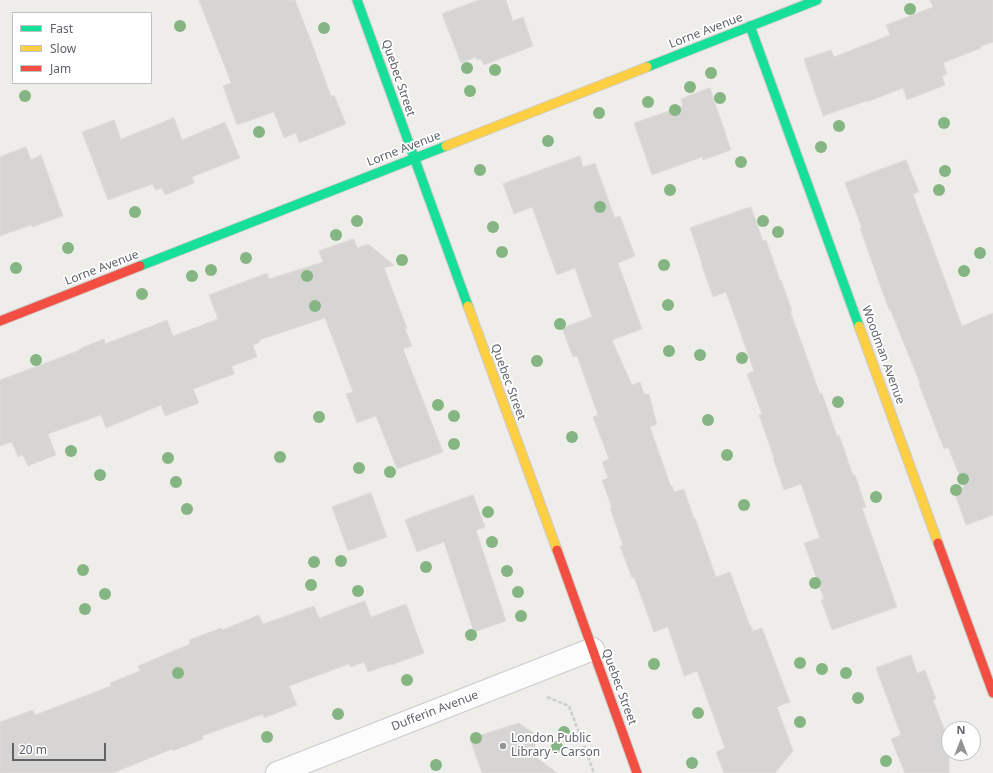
<!DOCTYPE html>
<style>
body{margin:0}
#map{position:relative;width:993px;height:773px;overflow:hidden;background:#efede9;font-family:"Noto Sans",sans-serif}
canvas{display:block}
.legend{position:absolute;left:12px;top:12px;width:140px;height:72px;box-sizing:border-box;background:#fff;border:1px solid #bfc1c3;margin:0;padding:5px 7px;list-style:none;font-size:12px;color:#5e6368}
.legend li{display:flex;align-items:center;gap:8px;height:20px}
.legend b{width:20px;border:1px solid #bfc1c3}
.north{position:absolute;left:941px;top:721px;width:40px;height:40px;box-sizing:border-box;background:#fff;border:1px solid #bfc1c3;border-radius:50%;rotate:0deg;font-size:11px;font-weight:700;line-height:16px;text-align:center;color:#5e6368}
.north::after{content:'';display:block;margin:auto;width:14px;height:18px;background:#919395;clip-path:polygon(50% 0,100% 100%,50% 72%,0 100%)}
.scale{position:absolute;left:12px;top:743px;width:94px;height:18px;box-sizing:border-box;border:2px solid #5e6368;border-top:0;padding-left:5px;font-size:12px;line-height:14px;white-space:nowrap;color:#5e6368;-webkit-text-stroke:3px #fff;paint-order:stroke}
</style>
<div id="map">
<canvas width="993" height="773"></canvas>
<ul class="legend">
<li><b style="height:5px;background:#16e098"></b>Fast</li>
<li><b style="height:5px;background:#ffcf43"></b>Slow</li>
<li><b style="height:5px;background:#f24e42"></b>Jam</li>
</ul>
<div class="north">N</div>
<div class="scale">20 m</div>
</div>
<script>
const context = document.querySelector('canvas').getContext('2d');
context.lineJoin = 'round';
function fillPath(path, color) {
  context.fillStyle = color;
  context.fill(path, 'evenodd');
}
function trace(path, color, width, dash) {
  context.strokeStyle = color;
  context.lineWidth = width;
  context.lineCap = dash ? 'butt' : 'round';
  context.setLineDash(dash || []);
  context.stroke(path);
}
function label(font, color, halo, rows, align = 'center') {
  context.font = font + ' "Noto Sans",sans-serif';
  context.lineWidth = 3.5;
  context.setLineDash([]);
  context.textBaseline = 'middle';
  context.strokeStyle = halo;
  context.fillStyle = color;
  for (const [text, x, y, turn = 0] of rows) {
    context.save();
    context.translate(x, y);
    context.rotate((+turn || 0) * Math.PI / 180);
    context.textAlign = isNaN(turn) ? turn : align;
    if (halo) context.strokeText(text, 0, 0);
    context.fillText(text, 0, 0);
    context.restore();
  }
}
const building = new Path2D(`
 M199 0H295L312 44 331 96 334 95 346 124 299 143 296 133 284 138 274 112 237 125 223 86 231 83Z
 M479 0H506L513 21 523 17 533 46 484 65 481 59 477 60 476 57 461 63 442 14Z
 M930 0H993V42L981 46V48L943 63 947 74 942 76 945 85 907 100 903 88 867 102 866 101 823 116 804 59 831 50 834 57 890 35 886 25 933 7Z
 M710 88 731 150 703 160 702 157 652 175 634 123 683 106 681 99Z
 M174 118 182 140 225 122 240 158 192 177 194 183 165 195 162 188 155 190 153 184 108 200 82 132 114 120 121 139Z
 M26 147 31 160 41 155 63 216 32 227 31 225 0 236V157Z
 M580 156 583 167 595 163 615 218 620 216 635 256 618 263 642 329 612 340 632 385 640 382 644 394H649L654 414 657 424 650 427 671 487 672 486 674 492 684 489 694 519 695 518 716 577 730 572 750 626H751L753 631 762 628 790 702 777 707 793 751 775 773H724L716 752 725 748 697 671 684 676 668 627 654 632 634 577 632 578 620 546 623 545 610 508H612L602 480 608 478 602 462 609 459 593 417 598 415 577 356 573 357 562 328 592 317 575 268 557 275 532 207 514 214 503 184Z
 M906 160 919 192 913 194 962 326 993 313V515L966 525 955 494 964 487 948 447 944 449 919 384 920 383 890 309 889 310 860 228H862L845 183Z
 M751 207 763 241 766 240 780 280H781L792 311H790L820 394 822 393 837 436 839 435 853 475H855L866 507 862 508 897 607 832 630 821 600 824 599 804 543 820 538 801 484 784 490 773 458H774L759 415 762 414 747 374 754 371 726 292 713 297 701 263H702L690 228Z
 M354 239 357 248 368 244 394 265 384 268 407 328 405 329 412 346 403 349 443 452 397 469 376 416 357 423 346 394 353 392 325 318 259 340 260 342 253 345 257 357 232 366 234 374 193 389 199 403 165 416 161 405 106 428 101 415 48 434 56 455 28 466 23 455 18 457 12 442 0 446V380L80 350 79 349 104 339 105 344 167 320 173 336 218 319 209 295 267 273 269 279 323 262 319 251Z
 M371 493 387 537 348 551 332 507Z
 M473 495 485 527 476 530 506 621 474 632 444 542 417 552 405 520Z
 M365 601 371 617 406 604 424 653 391 665V664L368 672 364 662 351 667 349 664 289 686 297 705 264 718 263 714 202 736 203 739 173 751 172 749 113 773H0V722L33 710 35 715 111 686 110 683 140 671 138 666 190 644 189 640 221 628 222 630 259 615 263 624 314 606 319 618Z
 M911 655 917 673 925 670 936 699 933 700 949 741V773H905L891 739 901 735 876 668Z
 M519 723 538 736 532 754 557 773H482L470 739Z`);
fillPath(building, '#d6d5d3');
trace(building, '#dedcd8', 1);
const street = new Path2D(`
 M277 773 593 649`);
const fast = new Path2D(`
 M357 0 468 306
 M750 26 859 326
 M647 67 817 0
 M140 266 446 146`);
const slow = new Path2D(`
 M446 146 647 67
 M468 306 557 550
 M859 326 938 543`);
const jam = new Path2D(`
 M0 321 140 266
 M938 543 993 693
 M557 550 637 773`);
trace(street, '#cacaca', 24);
trace(fast, '#cbcbcb', 11);
trace(slow, '#cbcbcb', 11);
trace(jam, '#cbcbcb', 11);
trace(new Path2D(`
 M547 697 569 706 594 773`), '#cbcfcb', 2.5, [4, 2]);
trace(street, '#fdfcfc', 22);
trace(fast, '#16e098', 9);
trace(slow, '#ffcf43', 9);
trace(jam, '#f24e42', 9);
context.fillStyle = '#85b582';
for (const [x, y] of [
 [910,9],
 [180,26],
 [324,28],
 [467,68],
 [495,70],
 [711,73],
 [690,87],
 [470,91],
 [25,96],
 [720,98],
 [648,102],
 [675,110],
 [599,113],
 [944,123],
 [839,126],
 [259,132],
 [548,141],
 [821,147],
 [741,162],
 [480,170],
 [945,171],
 [670,190],
 [939,190],
 [600,207],
 [135,212],
 [357,221],
 [763,221],
 [493,227],
 [778,232],
 [336,235],
 [68,248],
 [502,252],
 [980,253],
 [246,258],
 [402,260],
 [664,265],
 [16,268],
 [211,270],
 [964,271],
 [192,276],
 [307,276],
 [142,294],
 [668,305],
 [315,306],
 [560,324],
 [669,351],
 [700,355],
 [742,358],
 [36,360],
 [537,361],
 [838,402],
 [438,405],
 [454,416],
 [319,417],
 [708,420],
 [572,437],
 [454,444],
 [71,451],
 [727,455],
 [280,457],
 [168,458],
 [359,468],
 [390,472],
 [100,475],
 [963,479],
 [176,482],
 [956,490],
 [876,497],
 [744,505],
 [187,509],
 [488,512],
 [492,542],
 [341,561],
 [314,562],
 [426,567],
 [83,570],
 [507,571],
 [815,583],
 [311,585],
 [358,591],
 [518,592],
 [105,594],
 [85,609],
 [521,616],
 [471,635],
 [800,663],
 [654,664],
 [822,669],
 [178,673],
 [846,673],
 [407,680],
 [858,698],
 [698,713],
 [338,714],
 [800,722],
 [564,732],
 [267,737],
 [476,738],
 [557,747],
 [886,761],
 [692,763],
 [436,765]
]) {
  context.beginPath();
  context.arc(x, y, 6, 0, 2 * Math.PI);
  context.fill();
}
for (const [x, y, r, color] of [
 [503,746,4,"#919395"]
]) {
  const dot = new Path2D();
  dot.arc(x, y, r, 0, 2 * Math.PI);
  context.fillStyle = color;
  context.fill(dot);
  trace(dot, '#fff', 1.5);
}
label('12px', '#5e6368', '#fff', [
 ["Lorne Avenue",706,31,-21],
 ["Quebec Street",398,78,71],
 ["Lorne Avenue",404,149,-21],
 ["Lorne Avenue",102,268,-21],
 ["Woodman Avenue",883,355,70],
 ["Quebec Street",508,382,70],
 ["Quebec Street",619,687,70],
 ["Dufferin Avenue",435,711,-21]
]);
label('12px', '#5e6368', '#fff', [
 ["London Public",511,739],
 ["Library - Carson",511,753]
], 'left');
</script>
